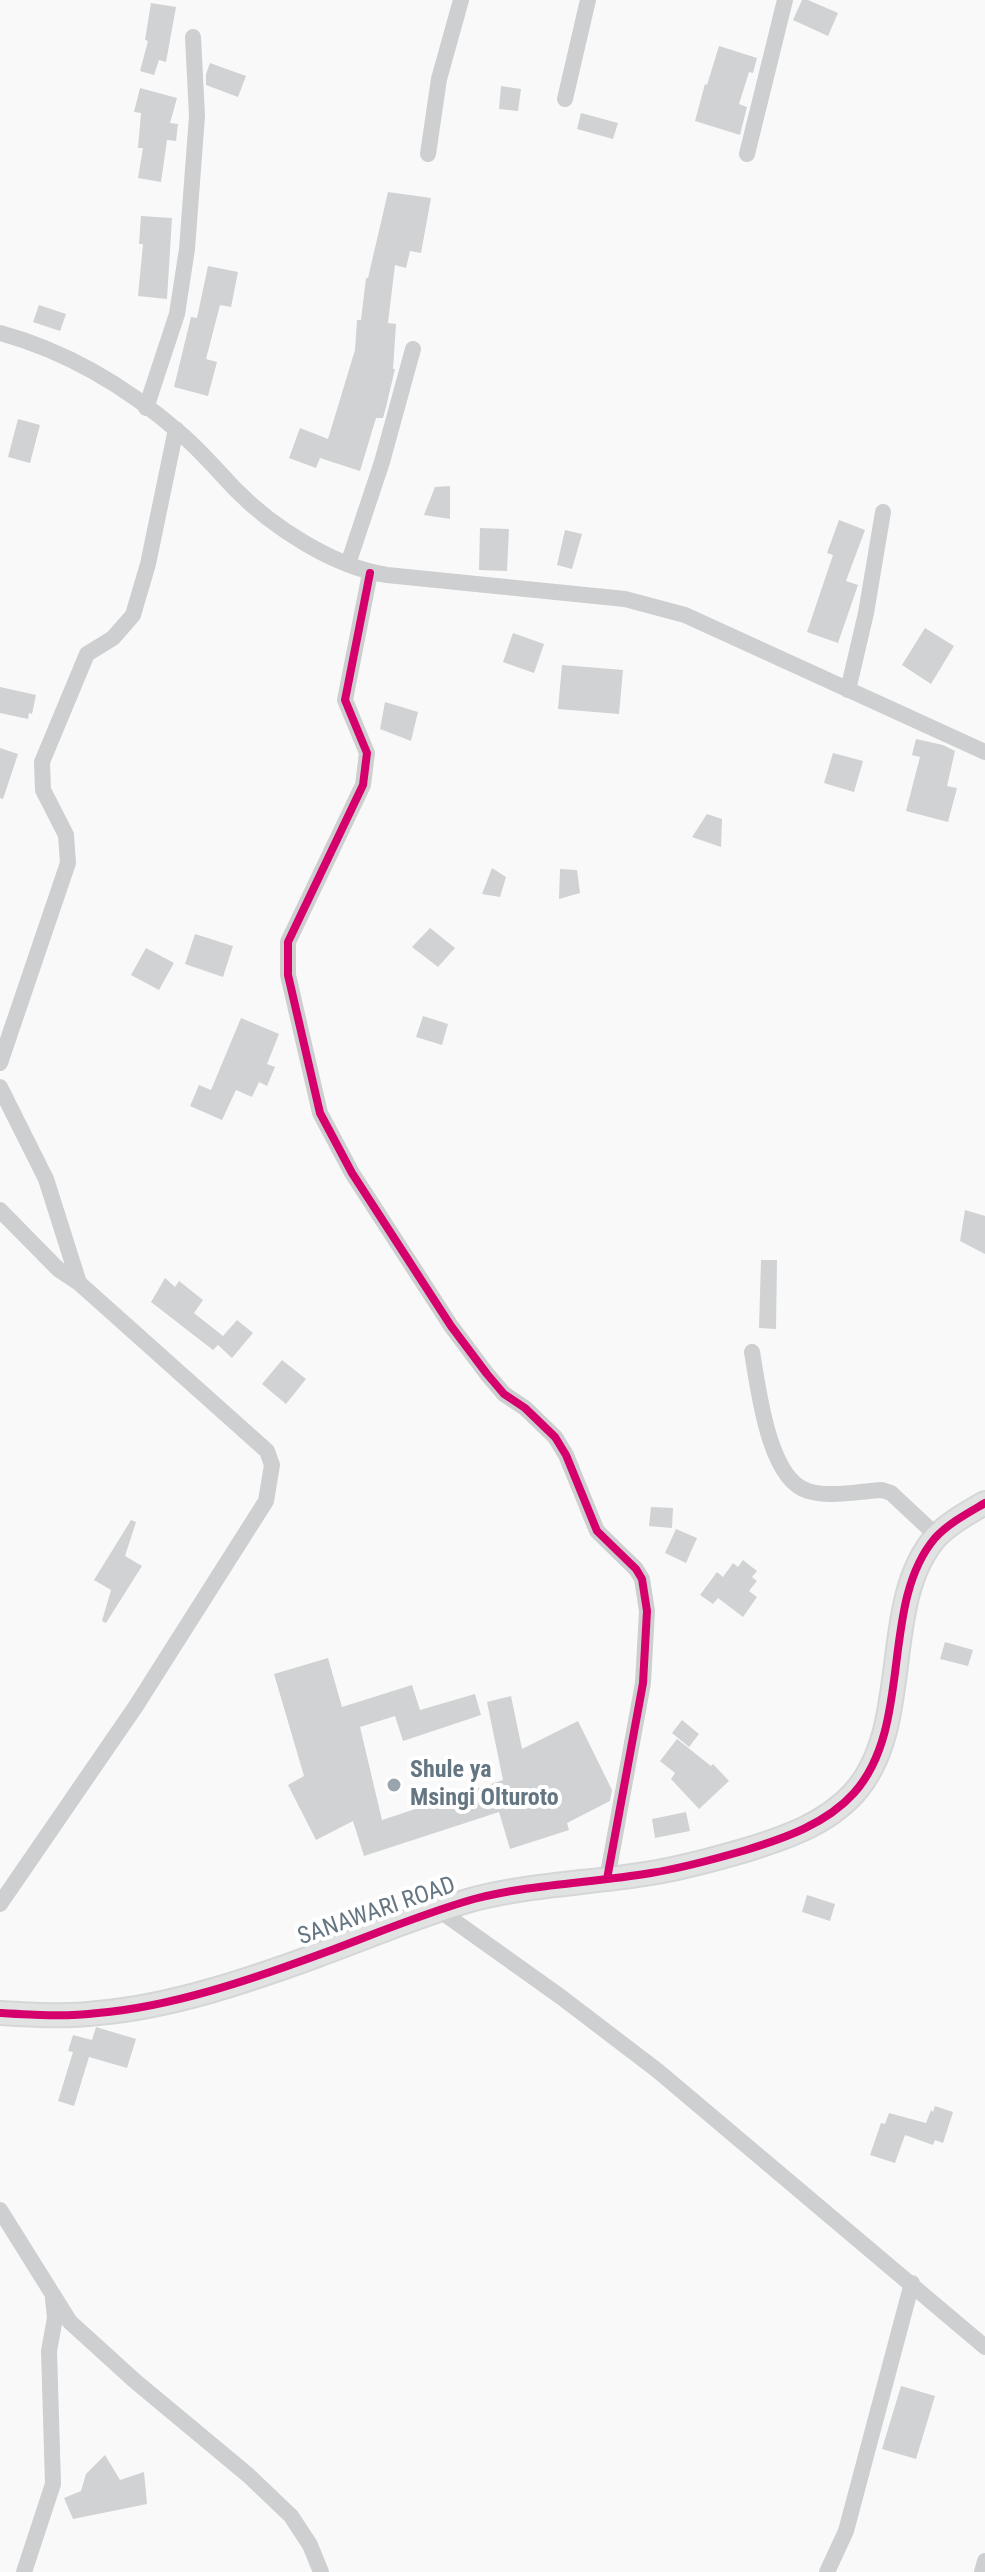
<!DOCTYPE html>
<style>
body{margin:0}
canvas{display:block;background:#f9f9f9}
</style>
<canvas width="985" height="2572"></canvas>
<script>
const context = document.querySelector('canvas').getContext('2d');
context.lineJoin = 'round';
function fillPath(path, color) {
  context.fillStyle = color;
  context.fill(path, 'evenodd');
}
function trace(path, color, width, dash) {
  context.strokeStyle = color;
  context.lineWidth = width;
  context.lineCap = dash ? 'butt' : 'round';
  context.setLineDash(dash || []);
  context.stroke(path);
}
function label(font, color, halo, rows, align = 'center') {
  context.font = font + ' "Roboto Condensed",sans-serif';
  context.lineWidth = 8;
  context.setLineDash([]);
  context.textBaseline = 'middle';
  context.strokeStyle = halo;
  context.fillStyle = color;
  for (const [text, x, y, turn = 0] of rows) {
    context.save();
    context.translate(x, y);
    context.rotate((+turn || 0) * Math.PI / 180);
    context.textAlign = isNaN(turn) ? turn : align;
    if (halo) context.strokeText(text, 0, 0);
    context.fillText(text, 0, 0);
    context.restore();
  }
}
fillPath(new Path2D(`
 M802 0H808L838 13 828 36 793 20Z
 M151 3 176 7 166 62 159 60 154 75 140 71 148 41 145 40Z
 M719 46 757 58 753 73 749 72 739 104 747 107 740 135 695 121 705 84 707 85Z
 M210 63 246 76 238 97 206 85V74Z
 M501 86 521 89 518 111 499 109Z
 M140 88 177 98 170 123 178 124 176 141 167 140 161 182 138 178 143 148H138L141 113 134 112Z
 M581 113 618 123 613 139 577 129Z
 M388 192 431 198 421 253 410 251 406 268 395 265 388 323 396 324 393 369H395L386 407 383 418H376L360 471 320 458 316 468 289 458 300 428 328 439 355 350 357 320H361L366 278H368Z
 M141 216 172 218 167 299 138 296 143 244H139Z
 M208 266 238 272 231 307 220 305 206 359 217 362 208 396 174 387 191 317 197 318Z
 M39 305 66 314 60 331 33 322Z
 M18 419 40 425 30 463 8 457Z
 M450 486V519L424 515 435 487Z
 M839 520 865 530 846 581 858 585 838 643 807 632 833 555 827 553Z
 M480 528 509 529 507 571 479 570Z
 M565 530 582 534 572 569 557 565Z
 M925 628 954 646 931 684 902 665Z
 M513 633 544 644 534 673 503 662Z
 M562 665 623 670 619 714 558 709Z
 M0 687 36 695 32 714 29 713 28 719 0 713Z
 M385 702 418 712 411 741 380 729Z
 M916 739 943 745 955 751 947 786 957 788 948 822 906 811 920 757 912 755Z
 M0 748 18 754 3 799 0 798Z
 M833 753 863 761 854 792 824 783Z
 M707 814 722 819 721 847 692 837Z
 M492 868 506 877 500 897 482 894Z
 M560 869 577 870 580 893 559 899Z
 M430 928 455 948 438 967 412 947Z
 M195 934 233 946 223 977 185 964Z
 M146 948 174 963 159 990 131 975Z
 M423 1016 448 1024 442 1045 416 1037Z
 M241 1018 279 1034 267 1064 275 1067 267 1086 259 1082 252 1097 236 1090 222 1120 190 1106 199 1085 211 1090Z
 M965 1210 985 1216V1254L960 1241Z
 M761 1260H777L776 1329 759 1328Z
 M165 1278 175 1287 179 1281 203 1300 194 1313 223 1336 237 1320 253 1333 232 1358 218 1345 213 1350 151 1302Z
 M282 1360 306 1379 286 1404 262 1384Z
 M651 1507 673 1508 672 1528 649 1526Z
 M131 1520 136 1522 125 1556 142 1566 106 1623 102 1621 111 1590 94 1580Z
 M676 1529 697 1538 686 1563 665 1553Z
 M743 1560 757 1571 752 1577 757 1581 749 1591 757 1597 743 1617 718 1598 713 1604 700 1595 717 1572 723 1577 733 1563 738 1567Z
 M945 1642 973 1650 968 1666 940 1659Z
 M328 1658 342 1707 412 1685 420 1710 475 1694 481 1715 403 1741 395 1716 360 1727 382 1820 503 1780 487 1702 511 1696 522 1749 578 1721 612 1790 610 1801 567 1823 569 1830 510 1849 499 1812 364 1856 353 1821 316 1840 288 1785 304 1776 274 1674Z
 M682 1720 699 1734 689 1747 672 1733Z
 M677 1739 711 1766 713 1764 729 1781 699 1809 671 1779 675 1773 660 1761Z
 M686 1812 690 1831 655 1838 652 1819Z
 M807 1895 835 1904 830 1921 802 1912Z
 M96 2027 136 2039 127 2068 89 2057 74 2106 58 2101 73 2052 68 2051 73 2035 92 2040Z
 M935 2106 953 2112 943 2143 935 2140 933 2145 905 2135 895 2163 870 2155 881 2123 885 2124 889 2113 926 2123 931 2110 933 2112Z
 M901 2386 935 2396 916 2459 882 2449Z
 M105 2455 120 2480 144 2472 147 2504 73 2519 64 2498 81 2491 86 2474Z`), '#d0d2d3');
const secondary = new Path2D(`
 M0 2013C33 2015 65 2017 98 2013 170 2007 250 1980 318 1955 370 1936 421 1914 474 1899 532 1884 592 1883 651 1873 683 1868 715 1859 746 1850 785 1838 826 1824 854 1793 914 1726 879 1604 935 1538 949 1523 968 1513 985 1503`);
trace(secondary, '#d5d6d7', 26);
trace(new Path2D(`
 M565 99 588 0
 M428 154 439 79 461 0
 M747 154 785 0
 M0 333C66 351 128 388 180 433 200 450 217 470 235 489 272 527 334 567 387 575L625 599 685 615 985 752
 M146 408 177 314 187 249 197 116 193 37
 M348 564 382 462 413 349
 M370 573 345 700 367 753 363 785 288 942V975L320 1113 352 1173 451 1326 487 1374 504 1394 525 1408 555 1437 566 1455 597 1531 636 1569 642 1579 647 1611 643 1683 607 1879
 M848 690 866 613 883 512
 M0 1063 68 863 66 835 43 790 42 762 87 654 113 638 133 615 148 564 176 429
 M0 1087 46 1179 79 1283
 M0 1210 58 1269 79 1283 267 1451 272 1465 266 1501 136 1706 0 1904
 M752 1352C758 1386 768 1480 808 1491 830 1498 859 1491 882 1490L891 1493 937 1536
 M439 1910 561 1997 658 2071 985 2347
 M0 2210 70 2322 135 2381 248 2475 291 2516 310 2545 321 2572
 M24 2572 53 2484 49 2351 55 2318 53 2299
 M827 2572 846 2531 912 2283
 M982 2572 985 2561`), '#cecfd0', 16);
trace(secondary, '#e1e2e2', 22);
trace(new Path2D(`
 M370 573 345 700 367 753 363 785 288 942V975L320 1113 352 1173 451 1326 487 1374 504 1394 525 1408 555 1437 566 1455 597 1531 636 1569 642 1579 647 1611 643 1683 607 1879
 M0 2013C33 2015 65 2017 98 2013 170 2007 250 1980 318 1955 370 1936 421 1914 474 1899 532 1884 592 1883 651 1873 683 1868 715 1859 746 1850 785 1838 826 1824 854 1793 914 1726 879 1604 935 1538 949 1523 968 1513 985 1503`), '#d6006c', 8);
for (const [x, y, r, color] of [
 [394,1785,8,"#99a4ac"]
]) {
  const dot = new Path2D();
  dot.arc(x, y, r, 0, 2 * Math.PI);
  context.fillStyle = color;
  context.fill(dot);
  trace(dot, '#fff', 3);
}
label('bold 24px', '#657683', '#fff', [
 ["Shule ya",410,1771],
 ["Msingi Olturoto",410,1799]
], 'left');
label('24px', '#657683', '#fff', [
 ["SANAWARI ROAD",377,1912,-19]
]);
</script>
